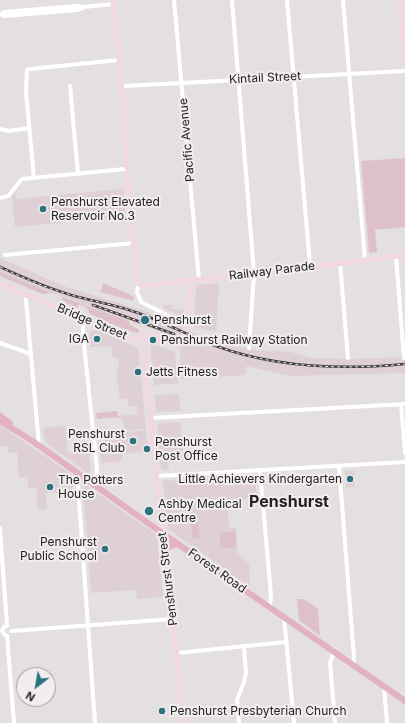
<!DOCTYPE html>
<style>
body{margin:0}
#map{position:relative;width:405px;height:723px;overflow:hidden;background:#e4e0e1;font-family:Inter,sans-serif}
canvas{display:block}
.north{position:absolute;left:16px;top:667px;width:40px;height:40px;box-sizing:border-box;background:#f2edee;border:1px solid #a09c9d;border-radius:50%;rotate:211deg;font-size:11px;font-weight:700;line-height:16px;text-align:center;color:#242223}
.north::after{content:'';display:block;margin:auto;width:14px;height:18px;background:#2c737f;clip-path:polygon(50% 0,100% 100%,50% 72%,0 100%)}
</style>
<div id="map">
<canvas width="405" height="723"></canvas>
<div class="north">N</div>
</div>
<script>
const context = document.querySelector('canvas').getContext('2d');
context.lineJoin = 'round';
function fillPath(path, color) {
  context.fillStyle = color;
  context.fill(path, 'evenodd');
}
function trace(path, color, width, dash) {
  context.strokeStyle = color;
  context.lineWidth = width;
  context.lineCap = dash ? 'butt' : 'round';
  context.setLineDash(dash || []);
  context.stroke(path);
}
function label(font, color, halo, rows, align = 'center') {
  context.font = font + ' Inter,sans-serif';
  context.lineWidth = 4;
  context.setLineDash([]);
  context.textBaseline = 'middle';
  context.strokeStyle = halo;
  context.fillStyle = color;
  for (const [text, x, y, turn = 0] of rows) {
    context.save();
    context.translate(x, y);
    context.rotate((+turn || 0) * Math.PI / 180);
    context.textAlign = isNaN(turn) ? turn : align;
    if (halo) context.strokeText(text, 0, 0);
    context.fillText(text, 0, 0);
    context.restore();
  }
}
fillPath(new Path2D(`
 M123 189 126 217 15 227 12 196 15 192 16 199Z
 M0 258 66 287 148 312 171 324 172 323 217 343 261 351H276L291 352 311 358 353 359 405 357V373L290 376 246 366V375L181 379 180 350 178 349 182 346 169 335 47 291 0 272Z
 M219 283 216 332 194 327 196 285Z
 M163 305H171L172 309H183V314L180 315 163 308Z
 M96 329 138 348 146 429 124 431 123 419H118V416L138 414 137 406 128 407 127 399H120L116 369 119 368 118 358H113L111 346 90 347 89 332Z
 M150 343 175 352 178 383 154 385Z
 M179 394 180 411 156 412 155 395Z
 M180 422 184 461 168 462 169 469H161L157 424Z
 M0 425 71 474 72 491 46 493 47 509 38 510 37 488H28L27 477 19 478 17 452 8 453 7 446H0Z
 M65 426 68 453 89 451 91 471 88 473 45 442 43 428Z
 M146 430 148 451 122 454V461L101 463 99 441 120 439 119 433Z
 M345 471H354L355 487 346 488Z
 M255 476 257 498 227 500 229 528H236L238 553 249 564 250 587 168 529 163 481Z
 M87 486 157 535 163 597 137 599 136 590 91 593 83 488Z`), '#ded0d4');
fillPath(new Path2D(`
 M405 158V227L375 230 377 252 369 253 361 161Z
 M0 272 47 291 51 293 42 294 0 276Z
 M103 283 133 296 134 301 100 292Z
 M62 297 129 321V324L138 329 139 331 138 333 133 332 101 320V319L89 313C89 308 84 305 78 305V308L68 304 62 299Z
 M117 411 118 417 97 419 96 413Z
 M198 523 200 538 193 539 191 524Z
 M235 531 236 539 220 540V532Z
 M236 539V547L221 548 220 541Z
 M297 599H304L318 609 320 636 299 620Z`), '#ddc0c8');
trace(new Path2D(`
 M174 0 199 280
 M232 0 254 273 249 348
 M287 0 310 265
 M343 0 365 260
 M0 14 4 16 78 10 84 7
 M1 14 4 12 77 6 84 7 114 4
 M70 86 78 174
 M125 86 405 71
 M0 129 9 131 29 128
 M34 178 26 92 27 70 30 69 119 60
 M0 198 8 196 22 179 125 169
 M5 255 134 243
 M396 256 404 358
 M340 263 348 358
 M139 284 137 292 141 302 187 325
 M27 295 26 300 39 445
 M86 319 83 327V335L97 469 96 478 94 484
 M0 343 31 354
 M401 404 405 453
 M151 418 405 404
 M339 466 354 657 353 665
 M260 471 271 595 270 607
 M77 472 95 723
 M157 476 405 462
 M0 528 7 626
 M284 617 294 723
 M7 626 4 627 2 631 5 635 7 636
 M12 631 173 619
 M7 636 14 723
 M334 652 330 663 335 723
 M177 653 286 642
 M384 687 387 723
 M239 723 237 700 244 682 246 673 244 646`), '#fff', 4);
trace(new Path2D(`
 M113 0 122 84
 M400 0 405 66
 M122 89 127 167
 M127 172 137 278 138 283 142 286 300 268 308 266H320L405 255
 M0 284 131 338 143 340
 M183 723 175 638 162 533 143 339 144 335 147 334 174 343 181 341 187 325 191 281`), '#f1d8e0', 5.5);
trace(new Path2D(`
 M0 416 10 423
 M0 421 31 440 162 533 405 701
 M165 551 170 546 178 544`), '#e3b2c1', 6);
const rail = new Path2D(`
 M0 267C22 277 44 287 68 294 90 301 113 304 135 312 163 321 188 336 216 346 276 368 342 370 405 364
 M93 305 174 334`);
trace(rail, '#423f40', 2.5);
trace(rail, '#f2edee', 1, [3]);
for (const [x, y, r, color] of [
 [43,209,4,"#2c737f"],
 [145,320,5,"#2c737f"],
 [97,339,4,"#2c737f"],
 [153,340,4,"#2c737f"],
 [138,372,4,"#2c737f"],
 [133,441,4,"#2c737f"],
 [147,449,4,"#2c737f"],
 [350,479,4,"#2c737f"],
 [50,487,4,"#2c737f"],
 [149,511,5,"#2c737f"],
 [105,549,4,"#2c737f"],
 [162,711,4,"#2c737f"]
]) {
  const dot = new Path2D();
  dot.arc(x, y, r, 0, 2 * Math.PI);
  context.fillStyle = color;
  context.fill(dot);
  trace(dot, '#f2edee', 1.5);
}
label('12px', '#242223', '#f2edee', [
 ["Kintail Street",265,78,-3],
 ["Pacific Avenue",187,140,-95],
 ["Railway Parade",272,271,-7],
 ["Bridge Street",92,322,23],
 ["Forest Road",217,571,35],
 ["Penshurst Street",168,579,-97]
]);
label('12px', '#242223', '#f2edee', [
 ["Penshurst Elevated",51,202],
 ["Reservoir No.3",51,216],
 ["Penshurst",154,320],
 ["IGA",89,339,"right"],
 ["Penshurst Railway Station",161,340],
 ["Jetts Fitness",146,372],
 ["Penshurst",125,434,"right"],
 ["RSL Club",125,448,"right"],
 ["Penshurst",155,442],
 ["Post Office",155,456],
 ["Little Achievers Kindergarten",342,479,"right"],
 ["The Potters",58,480],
 ["House",58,494],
 ["Ashby Medical",158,504],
 ["Centre",158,518],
 ["Penshurst",97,542,"right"],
 ["Public School",97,556,"right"],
 ["Penshurst Presbyterian Church",170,711]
], 'left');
label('bold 16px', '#242223', '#f2edee', [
 ["Penshurst",289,502]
]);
</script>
